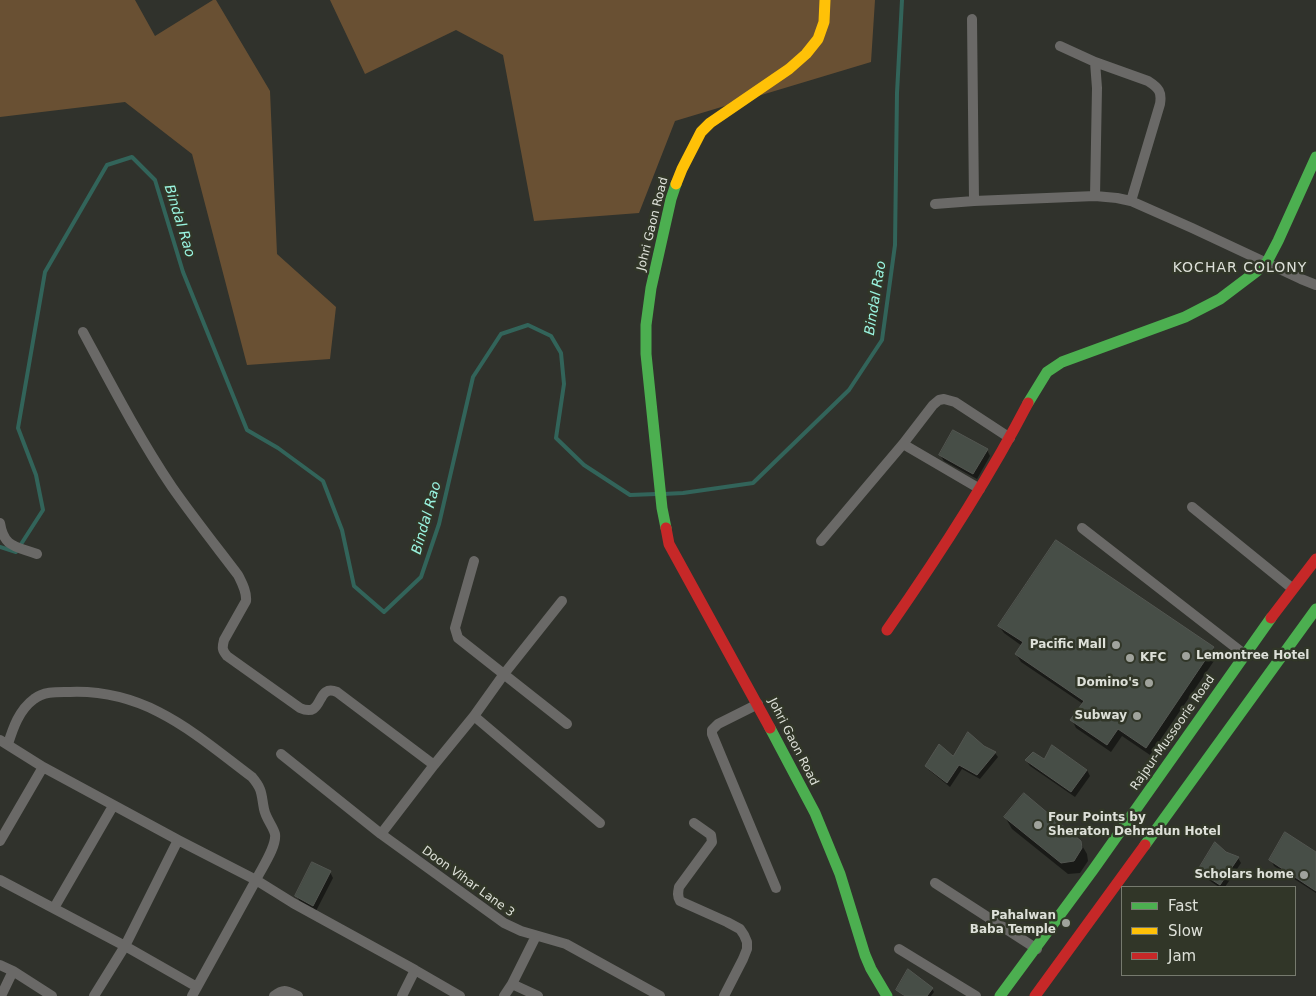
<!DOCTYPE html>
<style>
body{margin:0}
#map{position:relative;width:1316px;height:996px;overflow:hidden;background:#30322c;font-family:"DejaVu Sans",sans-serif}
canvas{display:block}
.legend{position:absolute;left:1121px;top:886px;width:175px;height:90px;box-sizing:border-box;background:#313628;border:1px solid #767a6e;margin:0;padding:6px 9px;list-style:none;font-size:15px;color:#dde0d8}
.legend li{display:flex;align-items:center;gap:10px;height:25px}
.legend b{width:25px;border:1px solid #767a6e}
</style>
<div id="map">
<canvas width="1316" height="996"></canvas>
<ul class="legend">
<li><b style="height:6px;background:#4caf50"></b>Fast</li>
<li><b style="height:6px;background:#ffc107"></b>Slow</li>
<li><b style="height:6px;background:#c62828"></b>Jam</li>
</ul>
</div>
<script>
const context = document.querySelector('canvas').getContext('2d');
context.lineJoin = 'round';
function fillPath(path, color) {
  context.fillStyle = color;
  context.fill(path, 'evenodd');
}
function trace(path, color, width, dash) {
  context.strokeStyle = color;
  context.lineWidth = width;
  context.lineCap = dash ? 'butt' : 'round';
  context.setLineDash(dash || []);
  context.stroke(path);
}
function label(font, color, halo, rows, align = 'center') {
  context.font = font + ' "DejaVu Sans",sans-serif';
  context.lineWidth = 5;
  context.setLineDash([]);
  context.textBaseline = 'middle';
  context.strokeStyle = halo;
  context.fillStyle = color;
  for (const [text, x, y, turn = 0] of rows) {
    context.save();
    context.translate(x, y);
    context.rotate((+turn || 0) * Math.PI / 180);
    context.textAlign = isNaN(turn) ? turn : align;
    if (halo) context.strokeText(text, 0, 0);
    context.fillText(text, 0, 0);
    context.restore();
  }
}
fillPath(new Path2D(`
 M0 0H135L155 36 213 0H216L270 91 277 254 336 307 330 359 247 365 192 154 125 102 0 117Z
 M330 0H875L871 62 675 121 639 213 534 221 503 55 456 30 365 74Z`), '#695033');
fillPath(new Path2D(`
 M987 450 990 456 977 479 944 461 940 455Z
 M999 626 1213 648 1218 655 1150 755 1122 736 1111 752 1076 728 1072 720 1083 704 1021 662 1016 654 1022 646 1004 633Z
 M983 747 995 753 998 757 980 779 962 769 950 787 929 770 927 766 953 758Z
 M1026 760H1045L1087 770 1090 776 1075 797 1030 766Z
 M1005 817 1080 842 1087 854 1088 861 1080 873 1068 874 1012 829Z
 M1225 853 1238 858 1241 863 1225 887H1219L1203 876 1200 870Z
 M1316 854V893L1274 866 1271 860Z
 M330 872 333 878 316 911 300 902 297 896Z
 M932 989 934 992 931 996H904L898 990Z`), '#0007');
trace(new Path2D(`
 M663 494 683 493 753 483 849 390 882 340 895 245 897 93 902 0
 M0 547 16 552 43 510 36 475 18 428 45 272 107 165 132 157 155 180 183 272 247 430 278 448 323 481 342 530 354 586 384 612 421 577 439 524 473 377 501 334 528 325 551 336 561 353 564 384 556 438 584 465 630 495 656 494`), '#32645a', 4);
const building = new Path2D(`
 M953 430 988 449 973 474 939 455Z
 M1056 540 1214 647 1146 748 1118 729 1107 745 1070 720 1084 701 1015 654 1023 642 998 626Z
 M968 732 984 746 996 752 977 775 959 765 947 783 925 766 939 744 953 756Z
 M1052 745 1087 770 1071 792 1025 760 1033 752 1044 759Z
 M1024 793 1081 841 1082 848 1074 861 1061 863 1004 817Z
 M1285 832 1316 852V891L1269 860Z
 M1215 842 1226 852 1239 857 1220 885 1209 878 1198 870Z
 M312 862 331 871 313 906 295 896Z
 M908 969 933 988 927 996H905L896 990Z`);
fillPath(building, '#474e47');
trace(building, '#535651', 1);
trace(new Path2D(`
 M972 19 974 201
 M1060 46 1095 62 1148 81C1159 88 1162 92 1160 104L1131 201
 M1095 62 1097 88 1095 196
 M935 204 974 201 1095 196 1117 198 1131 201 1192 228 1301 279 1316 285
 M83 332C111 384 139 438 172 487 193 517 216 546 238 575 242 583 247 592 246 601L224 640C222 648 222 650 227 656L300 708C325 719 315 683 337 692L434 765
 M903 444 980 489
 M1192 507 1293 589
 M0 523C4 548 16 546 37 554
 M1082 528 1244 654
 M821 541 903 444 933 405 939 400 944 399 955 402 1010 438
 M474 561 455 628 458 638 567 724
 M758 704 718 724 712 730V734L776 888
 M474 716 504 674 562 601
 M0 740 43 767 0 841
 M8 744C13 728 19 710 34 699 44 691 58 692 70 692 147 689 195 734 252 777 263 790 261 794 264 809 266 819 273 826 275 834 277 847 261 869 256 880L293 903 415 970 402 996
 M281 754 381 834 504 923 521 931 566 944 660 996
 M43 767 178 840 125 946 197 987 256 880 178 840
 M694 823 711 835 712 842 679 887C678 892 677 896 680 901L727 922 740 929 744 935 747 942V949L743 959 724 996
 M381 834 434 765 474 716 600 823
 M0 880 125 946 94 996
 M935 883 1037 949
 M54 908 113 806
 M899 949 976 996
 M0 965 13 971 1 996
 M415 970 460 996
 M13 971 52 996
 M512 984 536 936
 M192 996 197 987
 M274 996C284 988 287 991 298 996
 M504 996 512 984 538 996`), '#6a6967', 10);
trace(new Path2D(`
 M1028 403 1047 372 1062 362 1185 317 1220 299 1257 271 1267 262 1278 241 1316 157
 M666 528 662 508 646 354V325L651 288 671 199 676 184
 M770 728 815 813 840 874 865 955 871 969 887 996
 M1145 845 1316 609
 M1000 996 1093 870 1271 618`), '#4caf50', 11);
trace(new Path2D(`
 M676 184 682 169 701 132 710 123 789 69 806 54 818 39 824 22 825 0`), '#ffc107', 11);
trace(new Path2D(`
 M666 528 669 544 770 728
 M1271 618 1316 559
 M887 630C938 557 987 482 1028 403
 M1035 996 1145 845`), '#c62828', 11);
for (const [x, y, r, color] of [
 [1116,645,5,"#a0a39c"],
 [1186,656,5,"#a0a39c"],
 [1130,658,5,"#a0a39c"],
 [1149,683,5,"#a0a39c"],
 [1137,716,5,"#a0a39c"],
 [1038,825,5,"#a0a39c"],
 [1304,875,5,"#a0a39c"],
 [1066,923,5,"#a0a39c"]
]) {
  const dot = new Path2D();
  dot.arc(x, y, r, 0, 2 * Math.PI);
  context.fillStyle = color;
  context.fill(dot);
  trace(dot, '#313628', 2);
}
label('12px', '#dde0d8', '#313628', [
 ["Johri Gaon Road",653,224,-76],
 ["Rajpur-Mussoorie Road",1173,733,-55],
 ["Johri Gaon Road",793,742,63],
 ["Doon Vihar Lane 3",468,882,36]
]);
label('bold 12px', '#dde0d8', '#313628', [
 ["Pacific Mall",1106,645],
 ["Lemontree Hotel",1196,656,"left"],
 ["KFC",1140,658,"left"],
 ["Domino's",1139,683],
 ["Subway",1127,716],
 ["Four Points by",1048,818,"left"],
 ["Sheraton Dehradun Hotel",1048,832,"left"],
 ["Scholars home",1294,875],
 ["Pahalwan",1056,916],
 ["Baba Temple",1056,930]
], 'right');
label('italic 14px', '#9af4e0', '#313628', [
 ["Bindal Rao",179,221,73],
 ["Bindal Rao",876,298,-81],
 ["Bindal Rao",427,518,-74]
]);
context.letterSpacing = '1px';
label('14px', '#dde0d8', '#313628', [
 ["KOCHAR COLONY",1240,268]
]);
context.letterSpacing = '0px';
</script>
